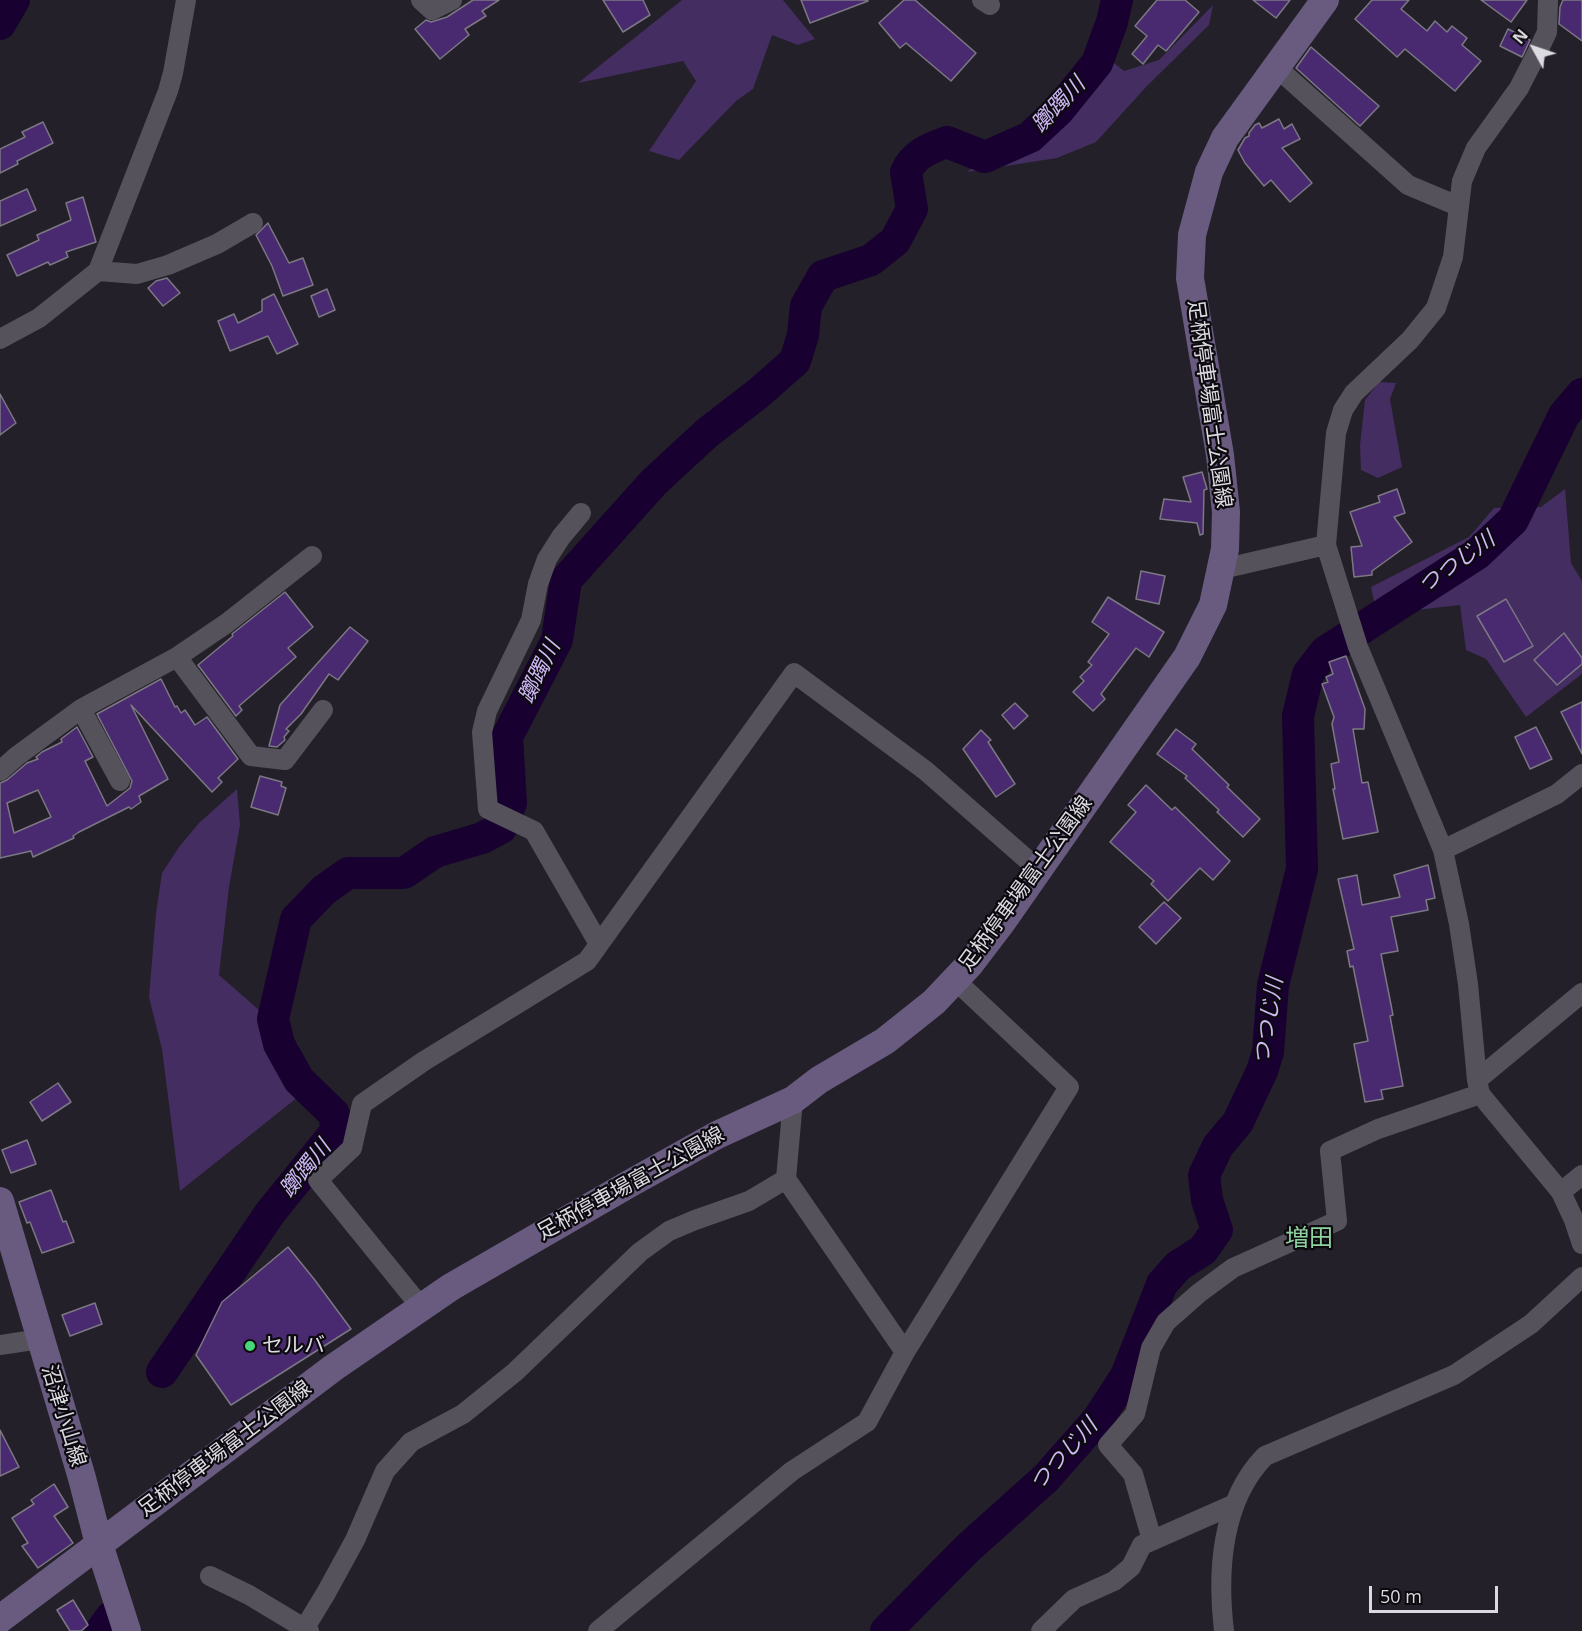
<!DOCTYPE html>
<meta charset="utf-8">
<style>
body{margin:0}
#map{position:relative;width:1582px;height:1631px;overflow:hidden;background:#232029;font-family:"Open Sans",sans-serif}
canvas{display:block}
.north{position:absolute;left:1504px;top:18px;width:60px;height:60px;-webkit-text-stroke:4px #0c0a0e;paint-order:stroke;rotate:310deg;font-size:16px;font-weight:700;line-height:24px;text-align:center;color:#dcdae1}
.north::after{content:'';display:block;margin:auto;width:21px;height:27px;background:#dcdae1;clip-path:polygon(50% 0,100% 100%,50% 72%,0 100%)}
.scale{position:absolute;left:1369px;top:1586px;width:129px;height:27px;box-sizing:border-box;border:3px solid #dcdae1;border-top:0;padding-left:8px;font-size:18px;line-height:21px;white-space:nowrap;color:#dcdae1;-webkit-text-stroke:4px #0c0a0e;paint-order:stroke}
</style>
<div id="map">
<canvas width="1582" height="1631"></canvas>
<div class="north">N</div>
<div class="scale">50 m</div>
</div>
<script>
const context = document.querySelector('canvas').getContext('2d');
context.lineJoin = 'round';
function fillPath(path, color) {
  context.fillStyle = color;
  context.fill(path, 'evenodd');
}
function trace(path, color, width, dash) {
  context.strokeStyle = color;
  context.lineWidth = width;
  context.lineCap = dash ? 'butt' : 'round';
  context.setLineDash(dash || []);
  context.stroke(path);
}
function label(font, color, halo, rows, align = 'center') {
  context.font = font + ' "Open Sans","Noto Sans JP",sans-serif';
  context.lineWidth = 4.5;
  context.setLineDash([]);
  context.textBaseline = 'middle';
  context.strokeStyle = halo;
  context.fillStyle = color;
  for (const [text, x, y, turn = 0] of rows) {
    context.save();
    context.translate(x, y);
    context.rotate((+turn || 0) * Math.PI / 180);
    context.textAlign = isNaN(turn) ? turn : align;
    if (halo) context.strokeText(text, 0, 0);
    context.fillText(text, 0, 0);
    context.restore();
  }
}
fillPath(new Path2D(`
 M682 0H783L815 39 798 45 772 35 753 89 736 101 679 160 649 151 696 81 683 61 578 83Z
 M1213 5 1209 25 1146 87 1096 142 1057 158 967 172 1109 59 1124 71 1159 60Z
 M1379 382 1396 383 1390 399 1402 467 1378 478 1361 470 1360 445 1365 400Z
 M1565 489 1571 563 1582 581V674L1526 717 1486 659 1466 650 1460 605 1416 610 1381 633 1371 587 1469 537 1494 508 1541 507Z
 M237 789 240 825 229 887 219 975 298 1044 308 1089 180 1191 162 1049 149 997 156 913 162 873 179 847 199 823Z`), '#432d61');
trace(new Path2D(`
 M0 24 14 0
 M162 1372 270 1213 337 1130 334 1114 299 1080 279 1044 273 1019 296 919 324 890 348 873H404L435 852 482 838 501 828 511 803 507 737 557 640 566 580 654 482 707 433 760 392 795 361 803 335 806 306 823 276 871 260 895 241 912 209 906 172C914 154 930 148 947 142L985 157 1030 137 1059 110 1097 63 1112 22 1117 0
 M101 1631 111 1617
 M886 1631 968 1548 1046 1478 1098 1419 1126 1376 1162 1284 1178 1266 1203 1250 1217 1230 1207 1200 1204 1175 1218 1146 1238 1122 1262 1071 1268 1052 1273 985 1302 869 1298 716 1308 674 1325 652 1477 554 1513 520 1564 415 1582 394`), '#180030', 32);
const building = new Path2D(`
 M473 0H499L482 11 486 16 465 29 469 35 440 59 415 29 426 20 431 22 447 17Z
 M603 0H643L650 15 623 32Z
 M801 0H867L868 1 810 23Z
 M904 0H915L976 53 951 81 906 43 900 48 879 23Z
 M1157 0H1185L1199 12 1166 51 1158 45 1143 64 1132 54 1147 36 1135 26Z
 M1253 0H1290L1276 18Z
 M1372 0H1409L1401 9 1427 31 1435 21 1447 32 1452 26 1467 38 1462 45 1481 61 1455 91 1405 49 1397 57 1355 19Z
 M1481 0H1527L1511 22Z
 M1563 0H1582V41L1559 24 1560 7Z
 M1508 29 1530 40 1522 57 1500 46Z
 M1311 47 1379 106 1360 126 1296 68Z
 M1279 119 1284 129 1292 124 1300 139 1282 148 1312 183 1290 202 1271 180 1264 186 1245 163 1238 150 1245 138 1249 136V133L1255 125 1259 123 1262 128Z
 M43 122 53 143 17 161 18 164 0 173V149L25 137 22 132Z
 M27 189 36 210 0 226V201Z
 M83 197 96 242 66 252 68 257 50 265 48 262 17 276 7 255 39 240 37 235 71 220 66 203Z
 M268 223 289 263 303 258 313 285 283 296 272 266 256 235Z
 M167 278 180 293 163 306 148 288 156 281Z
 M327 289 335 310 319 317 311 296Z
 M274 294 298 344 277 354 268 336 230 351 218 321 234 314 238 323 262 311V300Z
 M0 394 16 423 0 435Z
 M1202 472 1207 489 1204 490 1203 534 1200 535 1197 523 1160 519 1164 499 1191 502 1183 477Z
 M1397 489 1405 513 1394 517 1412 542 1372 571V575L1354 577 1351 547 1362 546 1350 512 1380 502 1378 496Z
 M1141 571 1165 576 1159 604 1136 599Z
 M285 592 313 627 288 648 296 657 239 706 242 710 236 716 198 665 233 636 232 634Z
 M1108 597 1164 632 1149 657 1136 648 1101 694 1105 699 1093 711 1073 692 1084 681 1080 677 1092 665 1088 662 1109 634 1092 622Z
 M1506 599 1533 646 1504 662 1477 616Z
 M350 627 368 641 338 680 329 674 301 714 286 729 289 731 284 737 285 740 277 747 269 746 280 705Z
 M1564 633 1582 658V664L1557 685 1534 660Z
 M1346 656 1365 709 1364 729H1353L1362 783 1368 782 1378 832 1343 839 1333 789H1335L1331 764 1339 762 1332 724 1334 717 1322 684 1328 682 1326 677 1333 674 1329 662Z
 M161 679 175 707 177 706 181 713 185 710 195 725 207 717 238 759 218 778 222 782 212 792 131 705 168 779 139 796 141 802 131 809 129 807 79 832 73 836 74 838 33 857 31 851 0 858V783L7 780 27 763 38 759 36 757 42 752 62 742 61 739 77 727 93 757 85 761 107 806 130 788 132 781 97 714ZM38 790 51 817 14 833 7 803Z
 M1582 702V754L1561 712Z
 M1015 703 1028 716 1014 729 1002 715Z
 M1536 727 1552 759 1530 769 1515 737Z
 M1176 729 1196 744 1192 749 1229 785 1227 787 1260 819 1243 837 1217 812 1219 810 1185 778 1187 776 1157 754Z
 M981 730 991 740 988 742 1015 784 996 797 963 749Z
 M260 776 282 782 281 786 286 788 278 815 251 807Z
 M1146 785 1172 810 1175 807 1230 861 1213 880 1200 868 1168 901 1151 884 1154 881 1110 842 1136 812 1128 805Z
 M1428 865 1435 898 1426 900 1428 910 1391 917 1398 951 1381 954 1393 1015 1390 1016 1403 1086 1381 1090 1383 1099 1365 1102 1354 1044 1368 1041 1353 966 1350 967 1347 951 1354 949 1338 879 1357 875 1362 905 1400 897 1394 875Z
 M1164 902 1181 918 1156 944 1139 927Z
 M58 1083 71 1102 42 1121 30 1102Z
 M27 1140 36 1164 11 1173 2 1150Z
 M51 1190 63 1222 66 1221 74 1242 42 1253 30 1222 27 1223 19 1202Z
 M288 1247 314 1279 351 1329 231 1405 196 1355 222 1302Z
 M95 1303 102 1324 70 1336 62 1315Z
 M0 1430 19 1467 0 1476Z
 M54 1484 68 1507 54 1516 73 1543 38 1568 22 1546 28 1543 12 1518 34 1504 31 1500Z
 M73 1600 88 1625 81 1631H70L57 1610Z`);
fillPath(building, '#492a70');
trace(building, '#7c7883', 1.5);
trace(new Path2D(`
 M421 0 432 10 452 0
 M982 0 990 5
 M1275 66 1408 185 1458 206
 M98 271 137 274 168 265 217 244 253 223
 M0 339 39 318 98 271 168 91 173 73 186 0
 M581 513 561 537 547 559 538 584 531 620 487 711 482 732 488 809 534 831 599 944
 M1326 545 1336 433 1343 410 1354 393 1410 340 1436 308 1453 257 1462 181 1476 148 1519 88 1539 49 1547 32 1548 0
 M1222 569 1326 545 1358 647 1443 850 1459 924 1468 984 1477 1080 1480 1094 1561 1192 1574 1220 1582 1244
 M177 657 251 756 285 760 323 710
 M81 709 120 781
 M0 771 17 756 81 709 177 657 227 623 312 556
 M1443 850 1557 794 1582 774
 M1477 1080 1582 993
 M786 1179 905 1352
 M1561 1192 1582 1175
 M421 1307 318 1180 352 1148 362 1104 424 1061 587 961 794 673 926 771 1039 870
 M0 1345 40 1339
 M1152 1540 1133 1474 1108 1445 1135 1414 1151 1348 1166 1322 1199 1293 1233 1268 1337 1221 1330 1151 1378 1129 1480 1094
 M210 1576 249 1595 309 1631
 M303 1631 326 1593 355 1540 385 1471 411 1442 463 1414 515 1372 640 1252 669 1231 695 1220 749 1201 786 1179 793 1100
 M598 1631 792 1471 867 1422 905 1352 1069 1087 955 980
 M1041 1631 1074 1599 1114 1581 1131 1567 1142 1545 1235 1504
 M1224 1631C1217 1572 1221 1501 1265 1456L1454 1375 1531 1324 1582 1277`), '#55525c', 20);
trace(new Path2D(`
 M0 1201 82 1478 99 1544 127 1631
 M0 1619 333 1368 451 1287 629 1184 717 1135 793 1100 819 1080 885 1041 934 1002 970 964 1002 922 1187 657 1213 605 1225 549 1226 512 1220 455 1190 278 1192 235 1209 172 1225 138 1325 0`), '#695b80', 28);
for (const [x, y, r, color] of [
 [250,1346,6,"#46d779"]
]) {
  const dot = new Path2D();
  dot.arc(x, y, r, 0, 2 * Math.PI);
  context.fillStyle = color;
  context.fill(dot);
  trace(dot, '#0c0a0e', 2);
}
label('21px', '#dcdae1', '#0c0a0e', [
 ["足柄停車場富士公園線",1209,404,82],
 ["足柄停車場富士公園線",1026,884,-54],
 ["足柄停車場富士公園線",631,1184,-29],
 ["沼津小山線",63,1416,73],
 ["足柄停車場富士公園線",225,1449,-37]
]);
label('21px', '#dcdae1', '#0c0a0e', [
 ["セルバ",262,1346]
], 'left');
label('italic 22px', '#ceb8f6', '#0c0a0e', [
 ["躑躅川",1059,105,-47],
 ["つつじ川",1457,563,-36],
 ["躑躅川",540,672,-64],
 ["つつじ川",1269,1021,-81],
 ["躑躅川",306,1169,-51],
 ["つつじ川",1064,1455,-48]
]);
label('24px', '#8ed29e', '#0c0a0e', [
 ["増田",1309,1239]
]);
</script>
